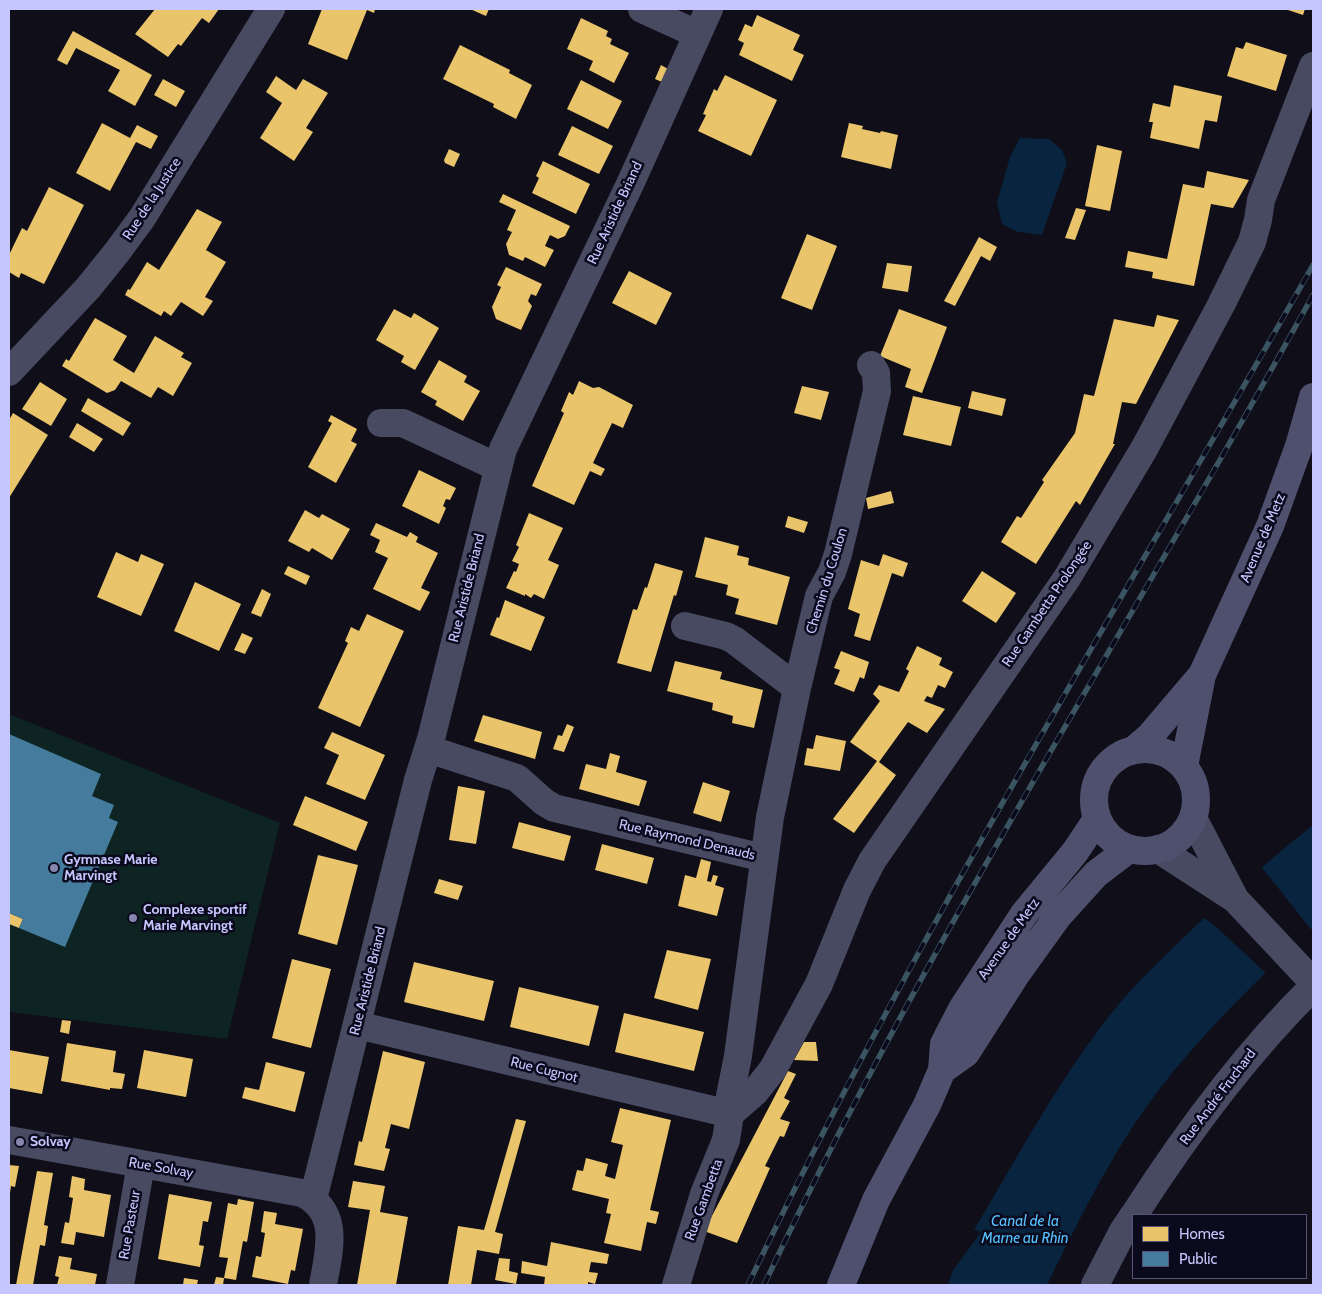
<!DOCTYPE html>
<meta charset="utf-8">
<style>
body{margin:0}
#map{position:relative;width:1322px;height:1294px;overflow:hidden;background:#0f0e19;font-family:Cabin,sans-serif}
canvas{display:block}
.frame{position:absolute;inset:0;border:10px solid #c6c6ff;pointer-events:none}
.legend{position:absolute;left:1132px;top:1214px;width:175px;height:65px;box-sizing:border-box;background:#0b0a1d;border:1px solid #565577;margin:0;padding:6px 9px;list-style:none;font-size:15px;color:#c6c6ff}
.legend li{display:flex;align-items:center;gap:10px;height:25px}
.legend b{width:25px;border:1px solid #565577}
</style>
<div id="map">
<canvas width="1322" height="1294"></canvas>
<div class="frame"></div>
<ul class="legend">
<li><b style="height:14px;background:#e9c46a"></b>Homes</li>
<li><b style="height:14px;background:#457b9d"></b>Public</li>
</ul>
</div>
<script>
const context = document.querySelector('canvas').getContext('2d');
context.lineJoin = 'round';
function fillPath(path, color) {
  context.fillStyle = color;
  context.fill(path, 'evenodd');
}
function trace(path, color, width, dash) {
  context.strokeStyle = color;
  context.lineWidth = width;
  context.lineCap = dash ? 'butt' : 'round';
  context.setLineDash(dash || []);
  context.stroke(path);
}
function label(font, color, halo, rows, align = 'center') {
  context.font = font + ' Cabin,sans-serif';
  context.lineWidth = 5;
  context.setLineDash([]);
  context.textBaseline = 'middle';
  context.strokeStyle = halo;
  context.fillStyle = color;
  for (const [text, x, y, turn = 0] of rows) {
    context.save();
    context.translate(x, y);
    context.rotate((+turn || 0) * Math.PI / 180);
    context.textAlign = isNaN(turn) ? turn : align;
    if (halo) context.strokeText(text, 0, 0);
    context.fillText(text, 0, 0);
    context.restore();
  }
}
fillPath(new Path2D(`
 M9 714 280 823 227 1039 9 1012Z`), '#0d2422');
fillPath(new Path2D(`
 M1020 138 1049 139 1062 150 1067 163 1042 235 1018 232 1002 224 997 202 1010 157Z
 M1313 825V928C1258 979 1204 1031 1158 1091 1113 1150 1080 1218 1047 1285H948L952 1272 981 1232 974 1230C1020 1153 1062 1073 1119 1004 1138 981 1161 960 1182 939 1224 899 1268 861 1313 825Z`), '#09243e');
fillPath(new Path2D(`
 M1260 865 1313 932 1267 974 1214 925 1203 917Z`), '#0f0e19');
fillPath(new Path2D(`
 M155 9H219L209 23 202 18 181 46 178 44 168 57 135 34Z
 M322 9H375L374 13 367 10 347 60 308 44Z
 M470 9H489L486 16Z
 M1285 9H1305L1303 15Z
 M757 15 800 35 793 50 804 55 792 81 739 55 744 43 738 40 745 24 752 27Z
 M581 18 608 31 606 36 612 39 610 44 629 53 614 83 589 70 593 61 567 49Z
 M73 31 152 75 135 106 108 91 120 70 76 48 67 65 57 60Z
 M1246 42 1287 55 1276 91 1227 76 1236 47 1243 49Z
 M460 45 510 70 509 73 532 85 516 119 493 107 494 104 443 79Z
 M661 65 668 69 662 82 655 79Z
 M725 75 777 100 751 156 698 131 706 115 703 114 714 89 717 91Z
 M276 76 296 90 303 79 328 93 306 128 313 132 294 161 260 138 282 103 266 92Z
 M163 79 185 91 176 107 154 95Z
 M581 80 622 101 608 129 567 109Z
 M1174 85 1222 96 1217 122 1205 120 1199 149 1150 138 1153 122H1149L1153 103 1170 107Z
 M102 123 130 138 137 125 158 136 151 149 136 142 110 191 76 173Z
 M849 123 863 126 862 129 880 133 881 131 898 135 891 169 841 157Z
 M572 126 613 146 599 174 558 155Z
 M1097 145 1122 151 1110 211 1085 206Z
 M449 149 460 154 454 167 445 163 444 160Z
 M543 161 590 184 576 214 532 193 539 178 536 176Z
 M1207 171 1249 180 1233 208 1211 204 1194 286 1152 278 1153 272 1125 267 1128 251 1167 259 1183 184 1204 188Z
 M49 187 84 205 44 284 21 273 19 278 9 272V255L22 228 27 231Z
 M503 194 570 226 565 236 558 239 550 235 545 246 554 250 545 267 525 257 523 261 509 255 506 244 512 232 507 230 516 210 499 202Z
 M1076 208 1086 210 1075 240 1065 238Z
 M197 209 222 222 206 250 226 262 205 297 213 301 203 316 181 302 171 316 164 311 161 316 125 295 128 289 130 290 147 262 159 270Z
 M807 234 837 246 812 310 781 298Z
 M979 237 997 247 990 261 981 256 955 306 944 301Z
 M887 263 912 266 908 292 882 288Z
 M506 267 542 284 536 296 531 294 528 301 532 306 521 330 496 319 492 307 501 287 497 285Z
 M629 271 672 293 656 325 612 303Z
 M394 309 411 318 414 313 439 328 415 370 401 362 404 356 376 340Z
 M899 309 947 327 922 393 905 387 911 369 880 356Z
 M1157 315 1179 320 1136 404 1122 402 1113 444H1115L1080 505 1076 501 1036 564 1001 542 1017 516 1021 518 1044 482 1042 480 1075 433 1084 394 1094 396 1114 319 1154 327Z
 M95 318 127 336 113 360 134 373 155 336 184 353 181 357 192 363 173 396 158 387 151 398 121 381 115 390 107 393 62 366 66 359 69 361Z
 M439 360 467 376 464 382 480 391 463 421 435 405 437 401 421 392Z
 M579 381 593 388 599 387 633 405 623 428 612 423 593 463 605 469 601 476 590 471 574 505 532 486 564 413 561 411 569 392 573 395Z
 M40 382 67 399 51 426 22 409Z
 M802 386 829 392 821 420 794 413Z
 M972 391 1006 399 1002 416 968 408Z
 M913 396 961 407 951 446 903 435Z
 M88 398 131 423 123 436 81 411Z
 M13 413 48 435 9 498V420Z
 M331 415 357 429 351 441 357 444 336 483 308 467 332 423 328 421Z
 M77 423 103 439 94 452 69 437Z
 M419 470 456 488 450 500 446 499 443 506 446 508 439 524 402 506Z
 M891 491 894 503 868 509 866 498Z
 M305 510 319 518 322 514 350 529 332 560 312 548 309 552 288 541Z
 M529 513 563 528 548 560 559 565 544 599 534 594 531 598 525 594V596L506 588 514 571 516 572 519 564 512 561 519 547 516 545Z
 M788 516 808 522 804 533 785 527Z
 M376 523 407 537 410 532 418 537 416 542 438 553 421 588 430 592 420 611 373 589 388 558 375 552 380 540 370 535Z
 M705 537 739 546 737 555 749 558 748 565 790 577 777 625 735 614 739 599 726 595 728 585 695 577Z
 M116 552 138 562 141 554 164 564 141 616 97 597Z
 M883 554 908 563 903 577 892 573 870 641 854 636 860 614 848 609 861 560 879 566Z
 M655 563 683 571 676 596 674 595 651 672 617 663 633 609 637 610 645 587 647 588Z
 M288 566 310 576 306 585 284 574Z
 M982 571 1016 593 996 623 962 601Z
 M195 582 241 604 219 651 174 631Z
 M262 589 271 594 261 617 251 613Z
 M505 600 545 617 531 651 490 635 497 617 499 618Z
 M367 614 404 631 360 727 318 708 348 643 345 641 351 627 359 631Z
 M242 633 253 638 245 654 234 650Z
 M917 646 942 658 939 665 953 672 945 688 938 685 932 698 927 696 924 701 945 709 927 733 908 722 879 762 896 775 854 833 833 819 877 761 850 742 880 701 873 694 879 685 899 692 909 671 906 669Z
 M841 651 869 662 864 679 860 677 854 692 834 684 840 670 834 668Z
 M675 661 722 672 720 679 763 690 754 728 732 723 733 716 712 710 713 703 667 691Z
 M483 715 542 732 535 759 474 741Z
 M567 724 574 727 564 752 553 749 558 735 562 736Z
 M332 732 385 755 365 800 326 784 339 755 324 748Z
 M816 735 846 741 840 771 804 765 807 748 813 749Z
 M610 753 620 756 616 772 647 781 639 806 579 789 586 764 606 769Z
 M703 782 730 791 721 822 693 813Z
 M458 786 485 791 476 844 449 840Z
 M305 796 368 822 356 851 293 825Z
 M519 822 571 836 564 861 512 848Z
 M602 844 654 858 647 884 595 870Z
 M318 855 358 865 337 945 298 934Z
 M701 859 711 862 707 881 711 882 713 875 718 876 715 885 724 888 717 916 678 906 685 875 696 878Z
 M439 879 463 886 458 900 434 893Z
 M9 913 23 919 19 928 9 924Z
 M667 950 711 959 698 1010 654 998Z
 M292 959 331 969 311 1048 272 1038Z
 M414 962 494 981 484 1021 404 1002Z
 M519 987 599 1006 589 1046 510 1027Z
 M624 1013 704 1032 694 1071 615 1052Z
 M62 1020 71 1021 69 1034 60 1032Z
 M804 1042H816L818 1061 794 1060Z
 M67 1043 116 1051 113 1072 125 1074 122 1089 110 1088V1090L61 1081Z
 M9 1050 49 1057 42 1094 9 1088Z
 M144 1050 193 1059 186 1097 137 1088Z
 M383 1051 425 1062 409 1129 391 1124 385 1148 390 1149 384 1171 354 1165 359 1141 362 1142Z
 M266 1062 305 1072 295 1112 242 1098 245 1087 259 1090Z
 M788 1071 796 1074 784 1098 790 1101 780 1119 790 1122 784 1137 780 1136 765 1166 770 1168 737 1243 704 1231Z
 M620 1108 671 1120 650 1210 659 1212 656 1224 647 1222 641 1251 604 1243 611 1214 606 1213 609 1199 572 1190 577 1170 583 1171 586 1158 608 1164 605 1176 615 1179 623 1145 611 1142Z
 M516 1119 526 1121 495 1232 503 1234 499 1254 477 1250 471 1285H448L458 1226 484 1230Z
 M9 1165 19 1166 15 1187 11 1186 10 1193Z
 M37 1171 53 1173 44 1225 48 1226 45 1246 40 1245 33 1285H16Z
 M72 1176 85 1179 84 1190 111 1195 104 1237 76 1232 74 1245 61 1243 65 1222 69 1223 73 1198 69 1197Z
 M353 1181 385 1186 380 1212 408 1217 396 1285H357L370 1210 348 1207Z
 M169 1194 212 1202 208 1222 203 1221 199 1245 204 1246 200 1267 158 1259Z
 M238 1199 254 1202 247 1242 243 1241 236 1280 224 1278 228 1258 219 1257 228 1203 237 1205Z
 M264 1211 277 1213 275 1224 303 1229 295 1271 291 1270 288 1284 252 1277 256 1256 261 1257 265 1233 261 1232Z
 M551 1242 609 1254 607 1264 591 1262 589 1272 598 1273 595 1284 588 1282V1285H544L545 1277 521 1273 522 1261 547 1266Z
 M59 1256 72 1258 70 1269 97 1274 95 1285H57L59 1277 55 1276Z
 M499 1258 510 1259 509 1271 518 1273 516 1284 495 1280Z
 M216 1277 224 1278 223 1285H214Z
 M184 1278 198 1280 197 1285H183Z`), '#e9c46a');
fillPath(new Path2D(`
 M9 734 101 774 92 796 114 805 109 818 118 822 65 947 19 928 23 919 9 913Z`), '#457b9d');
trace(new Path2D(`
 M642 9 697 34
 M9 372 88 288 117 252 142 218 271 9
 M381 423H403L497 467
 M685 626 726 636 734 640 797 688
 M428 749 517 778 544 802 554 808 764 858
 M357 1025 730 1114
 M730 1114 755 1092 773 1069 819 984 857 890 872 861 1067 578 1144 449 1221 305 1252 242 1258 220 1261 200 1313 66
 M9 1140 302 1193C341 1212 329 1250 323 1285
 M313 1199 418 780 431 739 503 449 631 182 709 9
 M1134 1215C1186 1134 1244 1055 1313 987
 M120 1285 141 1164
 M676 1285 704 1194 726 1140 730 1114V1096L738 1056 770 817 797 688 819 596 832 572 838 554 877 391 876 373 871 365
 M1095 1285 1123 1231 1133 1216`), '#484a62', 28);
trace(new Path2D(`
 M1193 818 1235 899
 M1158 849 1235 899 1313 982`), '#484a62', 28);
trace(new Path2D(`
 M1094 800a51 51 0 1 1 102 0a51 51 0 1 1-102 0Z
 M1135 749 1150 736 1201 676
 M1184 766 1202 675 1270 526 1299 446 1313 397
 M942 1070 966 1053 1017 973 1058 916 1096 874 1129 849
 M841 1285 876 1200 927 1105 942 1070 944 1044 962 1009 1024 914 1075 852 1097 819`), '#4f506d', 28);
const rail = new Path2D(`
 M748 1285C914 934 1122 603 1313 265
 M764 1285C925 943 1131 626 1313 295`);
trace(rail, '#3a5461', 5.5);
trace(rail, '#0b0a1d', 4, [11]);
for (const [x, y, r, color] of [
 [54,868,5,"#8686ae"],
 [133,918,5,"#8686ae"],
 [20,1142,5,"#8686ae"]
]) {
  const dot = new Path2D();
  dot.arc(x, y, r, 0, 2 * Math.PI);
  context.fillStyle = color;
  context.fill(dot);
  trace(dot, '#0b0a1d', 2);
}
label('14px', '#c6c6ff', '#0b0a1d', [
 ["Rue de la Justice",152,199,-57],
 ["Rue Aristide Briand",615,213,-65],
 ["Avenue de Metz",1263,538,-67],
 ["Chemin du Coulon",827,581,-73],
 ["Rue Aristide Briand",467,588,-76],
 ["Rue Gambetta Prolongée",1047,604,-56],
 ["Rue Raymond Denauds",687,840,13],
 ["Avenue de Metz",1009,939,-55],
 ["Rue Aristide Briand",368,981,-76],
 ["Rue Cugnot",544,1070,14],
 ["Rue André Fruchard",1218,1097,-53],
 ["Rue Solvay",161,1168,10],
 ["Rue Gambetta",704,1200,-70],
 ["Rue Pasteur",130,1225,-80]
]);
label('bold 14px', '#c6c6ff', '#0b0a1d', [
 ["Gymnase Marie",64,860],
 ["Marvingt",64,876],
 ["Complexe sportif",143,910],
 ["Marie Marvingt",143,926],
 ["Solvay",30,1142]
], 'left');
label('italic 15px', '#54c3ff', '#0b0a1d', [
 ["Canal de la",1025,1222],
 ["Marne au Rhin",1025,1239]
]);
</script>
